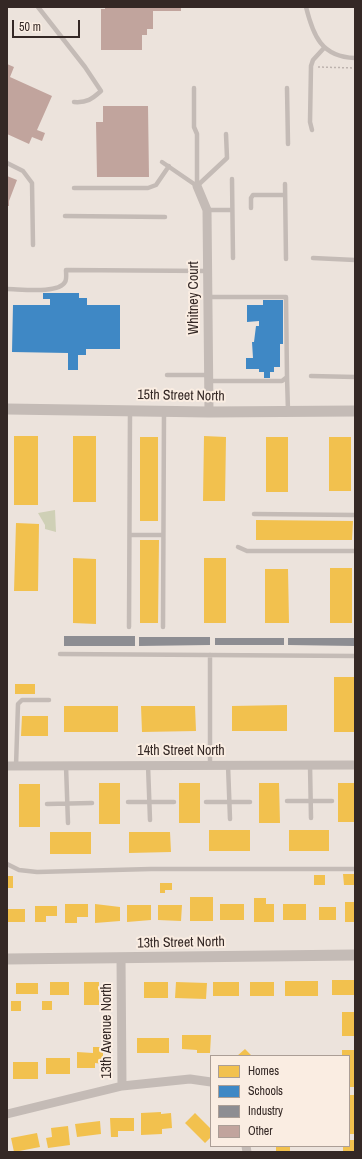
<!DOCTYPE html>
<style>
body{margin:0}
#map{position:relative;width:362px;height:1159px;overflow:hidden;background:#ece3dc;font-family:"Archivo Narrow",sans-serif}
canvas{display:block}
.frame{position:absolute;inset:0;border:8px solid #342825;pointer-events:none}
.legend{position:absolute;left:210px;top:1055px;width:140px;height:92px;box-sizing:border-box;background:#faede2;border:1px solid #ab9e96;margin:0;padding:5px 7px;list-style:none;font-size:12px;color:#342825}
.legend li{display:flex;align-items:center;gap:8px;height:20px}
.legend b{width:20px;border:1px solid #ab9e96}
.scale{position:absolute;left:12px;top:20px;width:68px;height:18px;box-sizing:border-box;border:2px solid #342825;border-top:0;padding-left:5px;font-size:12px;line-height:14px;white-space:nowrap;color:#342825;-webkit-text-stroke:3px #faede2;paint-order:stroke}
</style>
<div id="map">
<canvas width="362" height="1159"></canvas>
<div class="frame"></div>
<ul class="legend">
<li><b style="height:11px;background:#f2c14e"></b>Homes</li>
<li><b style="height:11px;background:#3f88c5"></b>Schools</li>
<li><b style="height:11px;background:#8d8d92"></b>Industry</li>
<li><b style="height:11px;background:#c1a49d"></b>Other</li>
</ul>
<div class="scale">50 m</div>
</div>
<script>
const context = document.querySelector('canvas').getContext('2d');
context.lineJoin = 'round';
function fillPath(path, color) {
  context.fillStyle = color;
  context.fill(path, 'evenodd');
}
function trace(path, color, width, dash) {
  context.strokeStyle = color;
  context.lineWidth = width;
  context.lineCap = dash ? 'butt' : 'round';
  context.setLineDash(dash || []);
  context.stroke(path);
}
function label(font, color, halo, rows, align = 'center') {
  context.font = font + ' "Archivo Narrow",sans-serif';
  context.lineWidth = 4;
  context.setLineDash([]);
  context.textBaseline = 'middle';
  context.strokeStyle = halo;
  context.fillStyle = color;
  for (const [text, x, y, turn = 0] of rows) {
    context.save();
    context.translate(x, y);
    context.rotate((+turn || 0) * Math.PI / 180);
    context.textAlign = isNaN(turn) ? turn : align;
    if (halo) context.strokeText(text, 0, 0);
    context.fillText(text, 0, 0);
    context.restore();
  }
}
fillPath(new Path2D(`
 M55 510 56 532 45 529V525L38 513Z`), '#cfd0b6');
fillPath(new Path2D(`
 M14 436H38V505H14Z
 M73 436H96V502H73Z
 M204 436 226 437 225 501H203Z
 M140 437H158V521H140Z
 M266 437H288V492H266Z
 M329 437H351V491H329Z
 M256 520 353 521 352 540H256Z
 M16 523 39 524 38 591H14Z
 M140 540H159L158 623H140Z
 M73 558 96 559V624L73 623Z
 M204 558H226V623H204Z
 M330 568H352V623H330Z
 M265 569H288L289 623H265Z
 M334 677H355V732H334Z
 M15 684H35V694H15Z
 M287 705V731H232V706Z
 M64 706H118V732H64Z
 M141 706H195L196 731 142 732Z
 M22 716H48V736H21Z
 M99 783H120V824H99Z
 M179 783H200V823H179Z
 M259 783H279L280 823H259Z
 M338 783H355V822H338Z
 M19 784H40V827H19Z
 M209 830H250V851H209Z
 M289 830H329V851H289Z
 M50 832H91V854H50Z
 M129 832H170L171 852 129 853Z
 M343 874H355V885H344Z
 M314 875H325V885H314Z
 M7 876H13V888H7Z
 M160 883H172V890H165V893H160Z
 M190 897H213V921H190Z
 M254 898H266V904H274V922H254Z
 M345 902H355V922H345Z
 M65 904H88V917H77V923H65Z
 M95 904 120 907V921L95 923Z
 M220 904H244V920H220Z
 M283 904H306V920H283Z
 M127 905H151V920L127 922Z
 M158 905H182L181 921 158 920Z
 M35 906H57V916H46V922H35Z
 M319 907H336V920H319Z
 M7 909H25V922H7Z
 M332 980H355V995H332Z
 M285 981H318V996H285Z
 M50 982H69V995H50Z
 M84 982H99V1005H84Z
 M144 982H168V998H144Z
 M176 982 207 983 206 999 175 998Z
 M213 982H239V996H213Z
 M250 982H274V996H250Z
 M16 983H38V994H16Z
 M11 1001H21V1011H11Z
 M42 1001H52V1010H42Z
 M342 1012H355V1036H342Z
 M182 1035H211L210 1053H197V1050L182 1049Z
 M137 1038H169V1053H137Z
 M93 1047H103V1064L95 1063V1068H77V1052L93 1053Z
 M245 1049 252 1056H237Z
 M342 1050H355V1087H349V1056H342Z
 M46 1058H70V1074H46Z
 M13 1062H38V1079H13Z
 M349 1095H355V1134H349Z
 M161 1112V1114L171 1113 172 1128 162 1129V1134L141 1135V1113Z
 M195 1113 211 1129V1137L205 1143 185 1123Z
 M110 1118H134V1131H118V1137H111Z
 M100 1121 101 1134 77 1137 75 1124Z
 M68 1126 70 1145 48 1148 46 1138 52 1137 51 1128Z
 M37 1133 40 1147 14 1152 11 1138Z
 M349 1140H355V1152H343V1146H349Z
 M276 1146H290V1152H276Z`), '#f2c14e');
fillPath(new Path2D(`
 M43 293H79V298H87V305H120V349H86V355H78V370H68V353L12 352 13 305H50V299H43Z
 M263 300H283V344H280V367H274V372H270V378H264V372H259V369H246V358H253L252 342H254L256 326H259V321L247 322V305H263Z`), '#3f88c5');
fillPath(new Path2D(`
 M64 636H135V646H64Z
 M139 637H210V645L139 646Z
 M215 638H284V645H215Z
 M288 638H355V646L288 645Z`), '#8d8d92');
fillPath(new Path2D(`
 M105 7H181V11H153V29H147V35H142V50H101V9H105Z
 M7 64 14 67 10 77 52 96 37 130 45 133 42 141 32 137 29 144 7 134Z
 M103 106H148L149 177H97L96 122H103Z
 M7 176 17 180 9 201V206H7Z`), '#c1a49d');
trace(new Path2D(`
 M318 67 355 68`), '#bdb3ae', 1.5, [2, 2]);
trace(new Path2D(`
 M38 7 85 67 101 91C92 99 87 103 74 102
 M306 7C313 35 321 57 355 58
 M194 88V127L197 134V186
 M287 88 288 144
 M312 130 310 122 311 66 313 60 324 48
 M162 162 197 186
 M7 163 23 171 32 183 33 245
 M232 179 233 258
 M285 184 286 259
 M197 186 227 158 226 134
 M74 188H148L156 185 169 166
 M251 208V198L253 195H285
 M207 210H232
 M65 216 165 217
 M313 258 355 260
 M7 289C20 289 59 294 65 282 67 279 66 274 66 270L209 271
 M167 375H208
 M311 376 355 377
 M287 377 288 411
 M208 381H282L287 377 286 297H209
 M254 514 355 515
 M130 535H163
 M238 547 247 551H355
 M129 627 130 411
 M163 627 164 411
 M60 654 355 656
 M210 655V765
 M148 765 150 820
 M228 765 230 819
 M310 765 311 818
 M16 766 18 704 22 700H49
 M66 766 68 823
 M287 801H332
 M128 802H174
 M206 802H250
 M47 804 92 803
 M7 864 19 870 37 872 151 869H355`), '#c4bbb6', 4.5);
trace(new Path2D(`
 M197 186 207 210 209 412
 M7 766 355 765
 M121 958 122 1086 190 1079 211 1082
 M7 1114 122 1086
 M246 1146 247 1152`), '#c4bbb6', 9);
trace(new Path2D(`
 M7 409 209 412 355 411
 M7 959 355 955`), '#c4bbb6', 11);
label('14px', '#342825', '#faede2', [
 ["Whitney Court",194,298,-90],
 ["15th Street North",181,396,1],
 ["14th Street North",181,751],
 ["13th Street North",181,943,-1],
 ["13th Avenue North",107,1031,-90]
]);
</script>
